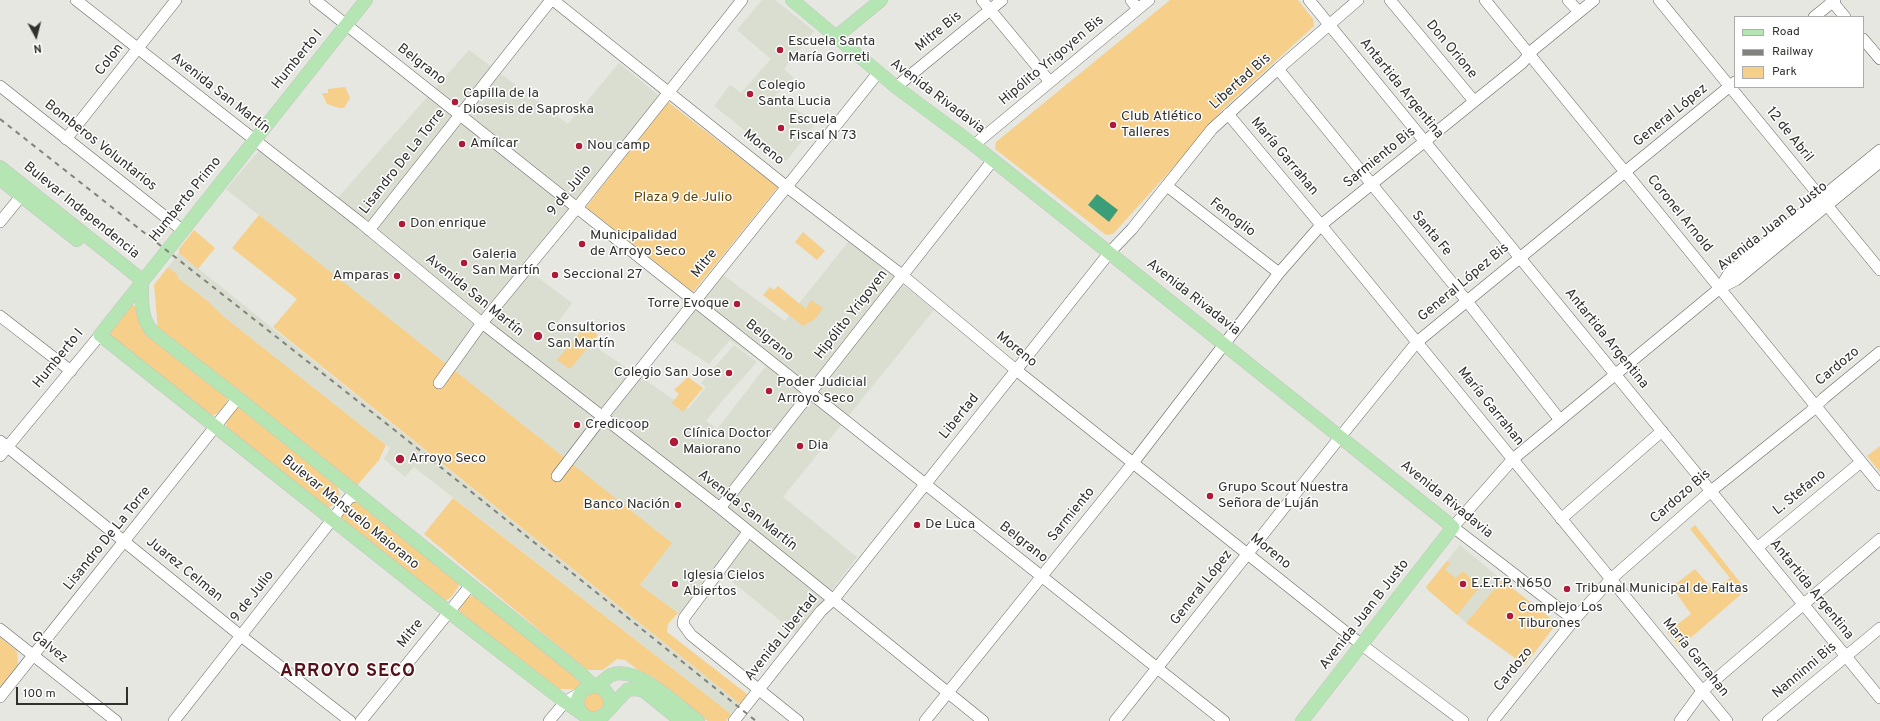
<!DOCTYPE html>
<meta charset="utf-8">
<style>
body{margin:0}
#map{position:relative;width:1880px;height:721px;overflow:hidden;background:#e5e7e0;font-family:Overpass,sans-serif}
canvas{display:block}
.legend{position:absolute;left:1734px;top:16px;width:130px;height:72px;box-sizing:border-box;background:#fff;border:1px solid #acadab;margin:0;padding:5px 7px;list-style:none;font-size:12px;color:#30312e}
.legend li{display:flex;align-items:center;gap:8px;height:20px}
.legend b{width:20px;border:1px solid #acadab}
.north{position:absolute;left:16px;top:16px;width:40px;height:40px;-webkit-text-stroke:3px #fff;paint-order:stroke;rotate:173deg;font-size:11px;font-weight:700;line-height:16px;text-align:center;color:#30312e}
.north::after{content:'';display:block;margin:auto;width:14px;height:18px;background:#30312e;clip-path:polygon(50% 0,100% 100%,50% 72%,0 100%)}
.scale{position:absolute;left:16px;top:687px;width:112px;height:18px;box-sizing:border-box;border:2px solid #30312e;border-top:0;padding-left:5px;font-size:12px;line-height:14px;white-space:nowrap;color:#30312e;-webkit-text-stroke:3px #fff;paint-order:stroke}
</style>
<div id="map">
<canvas width="1880" height="721"></canvas>
<ul class="legend">
<li><b style="height:5px;background:#b4e5b3"></b>Road</li>
<li><b style="height:5px;background:#81827d"></b>Railway</li>
<li><b style="height:11px;background:#f6cf8b"></b>Park</li>
</ul>
<div class="north">N</div>
<div class="scale">100 m</div>
</div>
<script>
const context = document.querySelector('canvas').getContext('2d');
context.lineJoin = 'round';
function fillPath(path, color) {
  context.fillStyle = color;
  context.fill(path, 'evenodd');
}
function trace(path, color, width, dash) {
  context.strokeStyle = color;
  context.lineWidth = width;
  context.lineCap = dash ? 'butt' : 'round';
  context.setLineDash(dash || []);
  context.stroke(path);
}
function label(font, color, halo, rows, align = 'center') {
  context.font = font + ' Overpass,sans-serif';
  context.lineWidth = 3;
  context.setLineDash([]);
  context.textBaseline = 'middle';
  context.strokeStyle = halo;
  context.fillStyle = color;
  for (const [text, x, y, turn = 0] of rows) {
    context.save();
    context.translate(x, y);
    context.rotate((+turn || 0) * Math.PI / 180);
    context.textAlign = isNaN(turn) ? turn : align;
    if (halo) context.strokeText(text, 0, 0);
    context.fillText(text, 0, 0);
    context.restore();
  }
}
fillPath(new Path2D(`
 M762 0H775L814 31 784 69 794 78 775 95 816 123 787 160 783 161 714 106 730 85 741 93 771 59 737 30Z
 M469 50 568 124 619 63 663 99 521 265 572 303 558 322 688 409 706 387 701 383 734 345 757 362 722 401 706 421 717 429 766 366 730 340 709 364 670 339 722 274 785 321 849 241 934 310 783 497 857 557 798 635 719 571 684 618 640 585 672 543 226 189 263 146 334 202Z
 M179 253 740 704 731 714 414 467 405 477 384 459 390 448 223 316 209 302 178 278 177 274 168 267Z
 M1460 545 1502 580 1466 623 1428 590 1426 587Z`), '#d9ded0');
fillPath(new Path2D(`
 M1170 0H1298L1313 19 1314 26 1223 109 1180 160 1113 234 1106 235 995 149 996 142Z
 M345 87 350 98 344 108H339L327 104 322 93H328V89Z
 M668 102 778 187 693 292 586 207Z
 M259 215 672 543 640 585 678 613 668 624 667 632 747 694 740 704 273 327 297 299 232 248Z
 M194 230 215 248 198 269 179 253V249Z
 M803 232 825 251 817 260 795 242Z
 M168 267 177 274 178 278 209 302 223 316 386 445 379 460 355 488 158 330 154 285Z
 M778 286 806 309 811 300 823 308 815 319 803 326 763 295 770 287 774 290Z
 M130 305H134L136 308 141 328 227 395C229 405 218 416 208 416L109 336V331Z
 M586 325 598 335 570 369 557 360Z
 M688 377 703 388 683 412 672 403 679 394 674 390Z
 M240 406 333 480C341 491 344 502 327 508L227 431 226 421 237 407Z
 M1880 446V472L1867 456Z
 M453 498 731 714 726 721H708L653 677 638 670 625 660 617 659 603 670H587L424 534Z
 M356 500 460 582C458 589 451 599 445 601L340 517 347 505Z
 M1695 525 1746 590 1680 647 1667 632 1691 614 1672 587 1695 569 1713 590 1730 578 1690 529Z
 M1447 561 1450 563 1445 570 1456 578 1463 571 1480 587 1457 615 1428 590 1426 587Z
 M1502 580 1557 623 1525 665 1466 623Z
 M473 595 581 678 582 684 578 689H559L458 611 467 598Z
 M0 637 17 651 18 664 0 687Z
 M594 691 604 695 605 709 592 714 584 708C583 698 586 696 594 691Z`), '#f6cf8b');
fillPath(new Path2D(`
 M1097 194 1118 210 1109 222 1088 205Z`), '#3b9e79');
const minor = new Path2D(`
 M76 0 361 223 482 323 720 508 983 721
 M315 0 1224 721
 M553 0 787 187 902 275 1016 370 1362 645 1463 721
 M982 0 1050 82
 M1131 0 1138 9
 M1309 0 1880 698
 M1390 0 1474 101
 M1485 0 1880 485
 M1568 0 1579 12
 M1659 0 1880 270
 M1831 0 1845 17
 M1814 17 1835 0
 M1863 39 1880 59
 M1278 69 1466 300 1560 420
 M0 86 182 230
 M896 87 1002 0
 M1228 114 1321 225 1727 721
 M66 139 176 0
 M974 145 1149 0
 M1167 186 1279 273
 M0 222 26 190
 M369 230 551 0
 M1720 288 1729 273 1880 150
 M0 316 71 371
 M439 383 482 323 576 209 742 0
 M0 441 241 636 350 721
 M0 456 100 335
 M557 476 602 417 878 73
 M720 508 993 160
 M1561 519 1662 431
 M748 532 684 618 683 624 691 635 798 721
 M1757 548 1861 462
 M1574 620 1453 527 1513 459 1720 288 1736 280 1880 162
 M0 629 116 721
 M0 697 238 398
 M174 721 349 498 358 495
 M361 721 470 586
 M549 721 565 702 583 691
 M734 721 821 611 834 599 1110 252 1132 229 1212 129 1278 69 1358 0
 M925 721 1133 463 1279 273 1321 225 1522 63 1534 49 1594 0
 M1115 721 1341 436 1417 342 1735 82
 M1493 721 1574 620 1611 579 1711 491 1810 412 1824 398 1880 352
 M1680 721 1702 691 1880 539
 M1768 721 1880 628`);
const major = new Path2D(`
 M366 0 100 335 449 612 565 702 587 717 592 719 603 716 627 690 635 689 644 691 681 721
 M792 0 896 87 974 145 1453 527 1302 721
 M836 37 881 0
 M0 167 142 280
 M0 179 77 240
 M142 280C142 298 140 319 153 332L238 398 578 671 594 686
 M597 686C601 683 606 678 611 675 637 664 678 706 698 721
 M582 714C562 686 614 673 610 708`);
trace(minor, '#656761', 12);
trace(major, '#c5c5c4', 14);
trace(minor, '#fff', 11);
trace(major, '#b4e5b3', 13);
trace(new Path2D(`
 M0 119 397 432 756 721`), '#81827d', 2, [5, 5]);
for (const [x, y, r, color] of [
 [780,50,4,"#ae1a37"],
 [750,94,4,"#ae1a37"],
 [455,102,4,"#ae1a37"],
 [1113,125,4,"#ae1a37"],
 [781,128,4,"#ae1a37"],
 [462,144,4,"#ae1a37"],
 [579,146,4,"#ae1a37"],
 [402,224,4,"#ae1a37"],
 [582,244,4,"#ae1a37"],
 [464,263,4,"#ae1a37"],
 [555,275,4,"#ae1a37"],
 [397,276,4,"#ae1a37"],
 [737,304,4,"#ae1a37"],
 [538,336,5,"#ae1a37"],
 [729,373,4,"#ae1a37"],
 [769,391,4,"#ae1a37"],
 [577,425,4,"#ae1a37"],
 [674,442,5,"#ae1a37"],
 [800,446,4,"#ae1a37"],
 [400,459,5,"#ae1a37"],
 [1210,496,4,"#ae1a37"],
 [678,505,4,"#ae1a37"],
 [917,525,4,"#ae1a37"],
 [675,584,4,"#ae1a37"],
 [1463,584,4,"#ae1a37"],
 [1567,589,4,"#ae1a37"],
 [1510,616,4,"#ae1a37"]
]) {
  const dot = new Path2D();
  dot.arc(x, y, r, 0, 2 * Math.PI);
  context.fillStyle = color;
  context.fill(dot);
  trace(dot, '#fff', 1.5);
}
label('14px', '#30312e', '#fff', [
 ["Mitre Bis",939,32,-39],
 ["Don Orione",1451,50,50],
 ["Colon",110,60,-52],
 ["Humberto I",298,60,-51],
 ["Hipólito Yrigoyen Bis",1052,61,-40],
 ["Belgrano",421,65,38],
 ["Libertad Bis",1241,82,-42],
 ["Antartida Argentina",1401,89,51],
 ["Avenida San Martín",220,94,38],
 ["Avenida Rivadavia",937,97,37],
 ["General López",1671,116,-39],
 ["12 de Abril",1789,135,51],
 ["Bomberos Voluntarios",100,146,38],
 ["Moreno",763,148,39],
 ["María Garrahan",1284,157,50],
 ["Sarmiento Bis",1380,158,-39],
 ["Lisandro De La Torre",403,162,-52],
 ["9 de Julio",570,191,-51],
 ["Humberto Primo",186,200,-51],
 ["Bulevar Independencia",81,211,39],
 ["Coronel Arnold",1679,214,51],
 ["Fenoglio",1232,218,38],
 ["Avenida Juan B Justo",1773,227,-38],
 ["Santa Fe",1431,234,50],
 ["Mitre",705,264,-51],
 ["General López Bis",1464,283,-40],
 ["Avenida San Martín",474,296,39],
 ["Avenida Rivadavia",1193,298,38],
 ["Hipólito Yrigoyen",852,315,-52],
 ["Antartida Argentina",1606,339,51],
 ["Belgrano",769,341,39],
 ["Moreno",1016,350,39],
 ["Humberto I",59,359,-51],
 ["Cardozo",1838,367,-40],
 ["María Garrahan",1490,407,51],
 ["Libertad",960,417,-51],
 ["L. Stefano",1800,493,-39],
 ["Cardozo Bis",1681,497,-41],
 ["Avenida Rivadavia",1446,500,39],
 ["Avenida San Martín",747,511,38],
 ["Bulevar Mansuelo Maiorano",350,513,39],
 ["Sarmiento",1072,515,-51],
 ["Lisandro De La Torre",108,539,-51],
 ["Belgrano",1023,543,38],
 ["Moreno",1270,552,39],
 ["Juarez Celman",184,570,39],
 ["General López",1202,588,-52],
 ["Antartida Argentina",1811,590,51],
 ["9 de Julio",253,597,-52],
 ["Avenida Juan B Justo",1365,615,-52],
 ["Mitre",411,634,-51],
 ["Avenida Libertad",782,638,-51],
 ["Galvez",49,648,38],
 ["María Garrahan",1695,658,51],
 ["Cardozo",1514,670,-51],
 ["Nanninni Bis",1805,671,-40]
]);
label('14px', '#30312e', '#fff', [
 ["Escuela Santa",788,42],
 ["María Gorreti",788,58],
 ["Colegio",758,86],
 ["Santa Lucia",758,102],
 ["Capilla de la",463,94],
 ["Diosesis de Saproska",463,110],
 ["Club Atlético",1121,117],
 ["Talleres",1121,133],
 ["Escuela",789,120],
 ["Fiscal N 73",789,136],
 ["Amílcar",470,144],
 ["Nou camp",587,146],
 ["Don enrique",410,224],
 ["Municipalidad",590,236],
 ["de Arroyo Seco",590,252],
 ["Galeria",472,255],
 ["San Martín",472,271],
 ["Seccional 27",563,275],
 ["Amparas",389,276,"right"],
 ["Torre Evoque",729,304,"right"],
 ["Consultorios",547,328],
 ["San Martín",547,344],
 ["Colegio San Jose",721,373,"right"],
 ["Poder Judicial",777,383],
 ["Arroyo Seco",777,399],
 ["Credicoop",585,425],
 ["Clínica Doctor",683,434],
 ["Maiorano",683,450],
 ["Dia",808,446],
 ["Arroyo Seco",409,459],
 ["Grupo Scout Nuestra",1218,488],
 ["Señora de Luján",1218,504],
 ["Banco Nación",670,505,"right"],
 ["De Luca",925,525],
 ["Iglesia Cielos",683,576],
 ["Abiertos",683,592],
 ["E.E.T.P. N650",1471,584],
 ["Tribunal Municipal de Faltas",1575,589],
 ["Complejo Los",1518,608],
 ["Tiburones",1518,624]
], 'left');
label('14px', '#5f4300', '#fff', [
 ["Plaza 9 de Julio",683,198]
]);
context.letterSpacing = '1px';
label('bold 18px', '#56101a', '#fff', [
 ["ARROYO SECO",348,672]
]);
context.letterSpacing = '0px';
</script>
